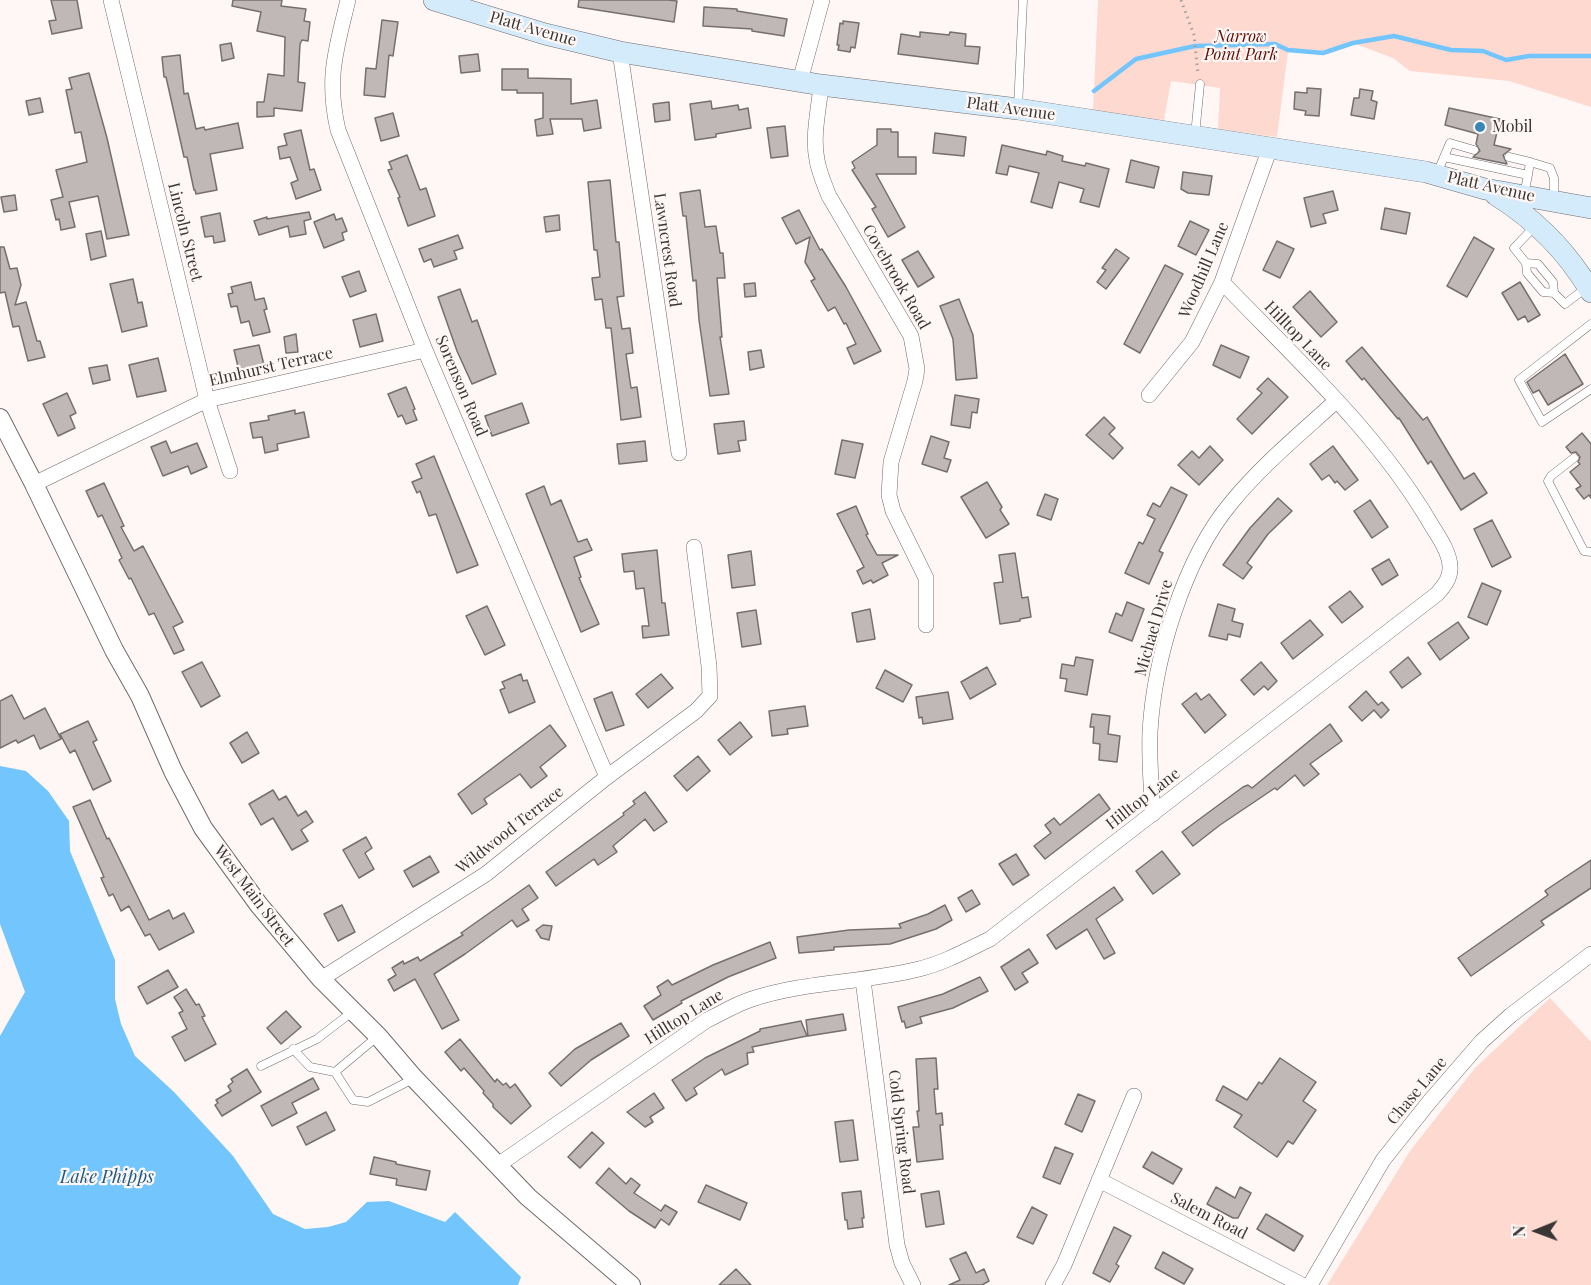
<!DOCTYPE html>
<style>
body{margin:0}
#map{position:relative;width:1591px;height:1285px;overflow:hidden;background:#fef7f5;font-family:"Playfair Display",serif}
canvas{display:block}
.north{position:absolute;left:1507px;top:1201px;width:60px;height:60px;-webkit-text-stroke:4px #fef7f5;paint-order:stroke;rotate:269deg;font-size:16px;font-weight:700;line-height:24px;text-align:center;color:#393635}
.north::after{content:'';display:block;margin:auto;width:21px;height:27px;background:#393635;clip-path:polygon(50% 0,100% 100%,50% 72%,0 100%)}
</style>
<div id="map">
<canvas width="1591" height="1285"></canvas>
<div class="north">N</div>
</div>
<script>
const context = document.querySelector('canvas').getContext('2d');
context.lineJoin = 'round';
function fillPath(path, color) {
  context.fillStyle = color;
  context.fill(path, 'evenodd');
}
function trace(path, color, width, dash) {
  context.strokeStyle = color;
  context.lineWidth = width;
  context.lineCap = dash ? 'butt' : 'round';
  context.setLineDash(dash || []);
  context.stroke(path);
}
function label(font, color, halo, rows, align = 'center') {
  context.font = font + ' "Playfair Display",serif';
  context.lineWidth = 4.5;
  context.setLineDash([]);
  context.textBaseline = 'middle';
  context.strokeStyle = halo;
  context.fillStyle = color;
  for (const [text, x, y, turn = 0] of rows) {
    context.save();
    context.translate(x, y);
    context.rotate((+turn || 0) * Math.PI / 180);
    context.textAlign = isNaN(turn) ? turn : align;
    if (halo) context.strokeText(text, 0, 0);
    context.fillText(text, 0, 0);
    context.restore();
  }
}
fillPath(new Path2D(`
 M1098 0H1591V107L1509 81 1410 71 1393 58 1353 43 1323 53 1288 51 1277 137 1218 129 1220 88 1171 81 1164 120 1093 113Z
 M1550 998 1591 1042V1285H1327L1410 1151 1475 1068Z`), '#fdd9d0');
fillPath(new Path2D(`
 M0 766 26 771 48 791 69 821 70 851 115 960V999L121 1024 135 1056 174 1092 233 1156 273 1214 305 1229 328 1227 346 1222 367 1202 389 1201 445 1222 455 1212 521 1277 518 1285H0V1036L25 992 0 924Z`), '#72c5fd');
trace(new Path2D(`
 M1094 91 1136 59 1195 46 1275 44 1288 50 1323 53 1353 43 1394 36 1451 50 1483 51 1506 60 1529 56H1591`), '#72c5fd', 4.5);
const building = new Path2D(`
 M51 0H77L82 28 52 34 49 21 56 20Z
 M233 0H282L281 6 306 9 304 21 310 22 308 41 302 40 300 44 298 82 305 83 302 111 274 108V116L257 117V102H264L268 74 284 76 285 37 257 31 261 12 232 6Z
 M579 0H668L677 1 674 22 578 7Z
 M704 7 737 9V11L787 19 784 36 752 31V29L703 26Z
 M382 20 398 22 393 56 389 55 385 97 364 95 366 68 376 69Z
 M843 21 859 23 855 48 851 47 850 52 838 50 839 45H837L840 23 843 24Z
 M920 32 949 35 950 32 966 34 965 46 980 47 978 64 898 54 901 34 920 37Z
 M231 43 234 58 222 61 220 45Z
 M478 54 480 71 461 73 459 56Z
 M180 55 184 94 188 93 196 129 204 127 205 130 238 123 243 148 210 154 217 190 196 194 195 190H194L187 157H184L166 77H164L162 57Z
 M502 69H528V78L571 79V104L597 100 601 128 584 131 582 119H550L553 134 537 136 535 120 543 118V93H517V90H502Z
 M89 73 107 138 129 235 107 239 98 196 69 202 75 227 61 230 59 219 56 220 51 200 63 197 56 170 87 162 81 132 75 133 66 90 72 89 69 78Z
 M1307 88 1321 89 1319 116 1305 115 1306 111 1294 109 1295 92 1307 93Z
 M1360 89 1373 91 1371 100 1377 102 1374 119 1351 115 1354 98H1359Z
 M40 98 43 112 29 115 26 101Z
 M711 101 712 109 738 105 739 110 748 108 751 128 716 134V137L695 140 690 104Z
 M669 102 670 120 655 122 653 104Z
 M1449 108 1500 119 1494 145 1511 149 1503 155 1507 164 1473 157 1480 151 1476 144 1478 134 1445 125Z
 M393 113 399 136 381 141 375 118Z
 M785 126 788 156 771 158 767 128Z
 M877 129H891V132H898V157H916V174H876L905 227 888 237 872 209 876 207 852 170 855 168 852 162 877 145Z
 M301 130 310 170 314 169 321 190 296 199 291 183 298 180 290 157 280 159 278 147 287 145 284 134Z
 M935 133 966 137 964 156 933 153Z
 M1002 145 1046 155 1047 151 1063 156 1062 161 1085 166 1086 163 1109 169 1099 207 1080 202 1084 189 1059 182 1052 208 1031 202 1039 173 1009 166 1007 175 996 173Z
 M407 155 420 190 426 188 435 216 408 226 398 198 400 197 388 170 392 169 389 162Z
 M1131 160 1159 167 1154 188 1126 182Z
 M1183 172 1212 176 1209 195 1188 193 1181 189Z
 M610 180 616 242H619L624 296 617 297 622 329 630 328 633 353 626 354 631 388 637 387 641 417 621 420 611 328H606L602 299 595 300 592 278 600 277 597 250H594L588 182Z
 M700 190 705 227 716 226 720 253H723L725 278H717L722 337H720L729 394 710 396 699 320 696 280 693 281 686 216H683L680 193Z
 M1333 191 1338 210 1323 214 1326 223 1311 227 1304 198Z
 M15 195 17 210 4 212 1 197Z
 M1385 208 1410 213 1406 234 1381 229Z
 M799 210 820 250 822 249 846 287 881 351 854 364 847 348 856 344 846 323 844 324 835 307 828 311 811 281 815 279 805 262 810 237 796 244 782 218Z
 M309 212 311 219 304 221 306 234 290 237 288 226 259 235 254 221 267 217V219Z
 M220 213 225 241 214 243 213 236 205 237 201 217Z
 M334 214 336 220 342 218 347 231 342 233 344 240 324 248 314 222Z
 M559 215 560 230 546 232 544 217Z
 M1190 221 1209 230 1196 255 1178 246Z
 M101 231 106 256 91 260 86 234Z
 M458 235 463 248 454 251 457 259 434 267 431 259 424 262 419 249Z
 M1474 237 1494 249 1467 297 1447 286Z
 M1277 241 1294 249 1280 278 1263 270Z
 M0 247H4L10 269 17 268 21 285 15 305 26 302 37 341H40L45 357 28 361 19 326 13 327 5 292 0 293Z
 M1116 249 1129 258 1106 289 1097 282 1106 270 1102 268Z
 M918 251 934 277 918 287 902 260Z
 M1165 265 1183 274 1140 353 1124 344Z
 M359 271 366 291 350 297 342 277Z
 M133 279 138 303 142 302 147 326 122 332 110 284Z
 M251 282 255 300 264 298 267 309 264 310 270 332 253 336 249 321 241 323 237 306 231 307 228 294 233 293 231 287Z
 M1520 282 1540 315 1528 322 1525 316 1518 320 1502 293Z
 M755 283 756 296 745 297 744 284Z
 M460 289 472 322 477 320 496 374 472 384 457 351 438 297Z
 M1310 291 1337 322 1321 337 1293 307Z
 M959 299 973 335 977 378 956 380 953 339 940 306Z
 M376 314 383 341 360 347 353 320Z
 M296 334 298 352 286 353 284 337Z
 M259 345 264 365 239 371 234 350Z
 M1221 345 1249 357 1240 378 1213 365Z
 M1362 347 1423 420 1427 417 1464 479 1474 473 1487 493 1461 510 1431 461 1428 464 1399 418 1398 419 1364 378 1362 380 1346 361Z
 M761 350 764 367 750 370 748 352Z
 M1565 354 1583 384 1548 405 1539 390 1533 393 1527 382Z
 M158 358 166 391 137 397 129 365Z
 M107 365 110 380 93 384 89 368Z
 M1268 378 1288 397 1252 434 1237 419 1262 393 1257 389Z
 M406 387 415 409 413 410 417 420 406 424 402 415 398 417 388 394Z
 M67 393 76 413 70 416 75 428 58 436 43 404Z
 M955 395 979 399 977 413 972 412 970 428 951 425Z
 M522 403 529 423 492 436 485 416Z
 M295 410V414L304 412 309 437 277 444 278 450 265 453 262 437 253 438 250 423 269 420 268 416Z
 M1104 417 1115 428 1109 434 1123 448 1113 459 1086 435Z
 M744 421 746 440 738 441 740 451 718 454 714 424Z
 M1582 433 1591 444V498L1589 495 1584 499 1576 489 1581 486 1570 472 1580 464 1578 462 1580 457 1576 452 1571 453 1566 447Z
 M931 436 949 442 944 458 951 460 947 472 922 464Z
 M842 440 863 444 855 478 835 474Z
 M166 441 171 453 197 443 207 467 191 474 188 466 163 476 151 447Z
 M645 441 647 461 619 464 617 444Z
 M1210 446 1223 460 1199 485 1178 465 1192 451 1199 458Z
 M1333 446 1358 480 1345 490 1337 481 1335 483 1329 475 1322 480 1310 464Z
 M434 456 478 565 457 573 436 514 429 516 420 491 417 493 412 482 422 478 416 464Z
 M987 482 1002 507 1000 510 1009 524 986 538 961 497Z
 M104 483 124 526 121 527 134 551 143 546 183 622 173 627 184 650 174 654 154 613 149 615 131 578 129 579 119 560 122 558 102 515 98 517 86 491Z
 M544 486 551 505 561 500 578 542 587 539 592 550 574 557 581 577 579 578 599 624 581 632 526 494Z
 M1171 487 1187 495 1159 551 1163 553 1149 584 1125 573 1139 542 1143 544 1155 519 1147 515 1153 503 1160 507Z
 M1045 494 1058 499 1051 520 1037 515Z
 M1278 498 1292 511 1268 534 1247 563 1252 567 1243 579 1223 565 1250 528Z
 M1370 500 1388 527 1372 538 1354 511Z
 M856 506 868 534 866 535 877 555H898L882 563 888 575 873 583 871 580 863 584 857 571 864 567 837 514Z
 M1492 520 1511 557 1492 567 1474 529Z
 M657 550 662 603H665L669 635 643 638 642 626H649L644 588 636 589 634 571 624 572 622 554Z
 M751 551 755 585 732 588 728 555Z
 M1015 553 1022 598 1028 597 1031 617 1020 619V621L1000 624 994 583 1003 582 999 555Z
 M1389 559 1398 575 1382 585 1372 569Z
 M1482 583 1501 591 1487 625 1468 617Z
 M1350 591 1363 607 1342 623 1329 607Z
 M1127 602 1144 609 1132 641 1109 632 1116 613 1122 616Z
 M1218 604 1235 609 1232 621 1243 624 1240 637 1228 634 1227 640 1209 636Z
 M487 606 505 645 485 655 466 616Z
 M870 609 875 639 857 642 852 613Z
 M756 610 761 644 742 647 737 613Z
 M1310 620 1323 635 1293 659 1281 643Z
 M1458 622 1469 638 1440 660 1428 643Z
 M1076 657 1093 660 1087 695 1065 691 1067 679 1060 678 1062 664 1074 666Z
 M1408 657 1421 674 1402 688 1390 672Z
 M202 662 220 696 201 707 182 672Z
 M1261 662 1277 681 1268 690 1264 686 1254 695 1241 680Z
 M987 667 996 684 970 699 961 682Z
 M885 670 912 685 903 702 876 688Z
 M521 674 523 681 527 680 535 702 509 713 500 690 505 688 502 682Z
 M661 674 673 688 648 708 636 694Z
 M1366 691 1378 705 1382 702 1389 710 1381 718 1374 710 1362 721 1349 707Z
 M612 692 624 725 606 731 594 699Z
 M948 692 953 719 923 724 922 717 919 718 916 697Z
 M1196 693 1201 700 1209 694 1226 715 1205 733 1182 704Z
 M12 695 24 719 45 708 61 739 40 749 34 735 18 743 16 740 0 748V701Z
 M805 706 808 726 787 729 788 734 772 736 769 711Z
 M1092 714 1110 716 1108 734 1120 736 1117 762 1099 760 1100 744 1093 743 1094 727H1090Z
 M88 721 97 740 93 742 111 781 93 790 75 750 70 753 60 734Z
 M740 722 752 737 730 755 718 740Z
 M1330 724 1342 741 1310 764 1319 774 1304 786 1295 775 1277 790 1275 788 1220 825 1193 846 1182 832 1243 787 1248 785 1252 788Z
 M550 725 566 746 540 767 547 776 531 788 520 774 484 799 487 804 472 814 458 794Z
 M247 732 259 753 242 763 230 743Z
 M698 756 710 771 687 791 674 776Z
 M273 790 279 800 286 796 298 816 306 811 313 822 301 830 308 841 292 850 273 818 261 825 249 804Z
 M645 792 667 822 654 831 645 819 613 846 617 852 598 865 594 859 556 886 546 872 624 815 623 813 635 804 633 801Z
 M1099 794 1110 809 1045 859 1034 846 1051 833 1045 825 1054 818 1060 825Z
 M90 800 107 839 109 838 149 920 169 910 173 919 184 913 194 932 159 950 150 934 145 936 129 906 121 911 113 894 109 896 101 878 104 877 73 807Z
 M366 837 372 848 365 853 374 869 359 878 343 850Z
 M1162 851 1180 874 1153 894 1136 871Z
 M1016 854 1029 875 1013 885 999 864Z
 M430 856 439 872 413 887 404 871Z
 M1591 860V888L1541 921 1544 925 1471 976 1458 958 1548 895 1545 891 1546 890Z
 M529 885 538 898 522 909 529 920 517 927 512 920 465 954 434 974 459 1020 442 1029 415 979 394 991 388 980 396 975 392 968 403 961 404 964 418 957 420 961 463 935 461 933Z
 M1114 887 1123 900 1096 919 1115 953 1104 959 1087 929 1056 949 1047 935Z
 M972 890 980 904 966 912 958 898Z
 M342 905 355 932 338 941 324 914Z
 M945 905 952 920 936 929 890 944 834 947V950L799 953 797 937 849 930 901 928 899 924 928 914Z
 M543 925 552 926 549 940 541 938 536 930Z
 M770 942 776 958 728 977 681 1001 682 1003 653 1020 644 1006 661 995 657 987 668 980 672 985 713 965Z
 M1029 949 1038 963 1022 973 1028 982 1015 990 1001 967Z
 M168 970 178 987 147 1004 138 987Z
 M980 977 988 991 953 1008 920 1017 922 1023 906 1028 904 1021 902 1022 898 1007 943 994Z
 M186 989 196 1005 199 1004 205 1016 202 1017 216 1044 185 1061 172 1037 187 1029 179 1013 183 1011 174 997Z
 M286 1011 301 1027 281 1044 267 1028Z
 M843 1014 846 1030 808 1036 806 1020Z
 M801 1021 807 1036 752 1047 754 1052 747 1053 748 1064 725 1075 722 1069 694 1088 697 1094 686 1101 672 1080 705 1058 760 1031V1029Z
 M621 1023 629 1036 591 1060 561 1086 549 1073 575 1049Z
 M460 1039 495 1082 497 1079 503 1085 506 1083 510 1088 515 1084 531 1106 511 1124 493 1107V1104L483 1093 484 1091 464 1068 461 1071 445 1052Z
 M936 1058 938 1089H934L936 1114 942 1113 943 1125H940L943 1159 917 1162 913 1127H919L917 1111H919L916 1059Z
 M1280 1058 1316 1082 1303 1101 1316 1110 1293 1144 1288 1141 1277 1157 1234 1127 1242 1115 1216 1100 1223 1086 1247 1100 1259 1082 1262 1084Z
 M247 1069 261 1092 222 1116 215 1105 218 1103 216 1100 231 1091 228 1086 233 1082 231 1079Z
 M313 1078 319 1089 292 1103 297 1113 272 1126 261 1106Z
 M654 1093 664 1108 650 1117 653 1122 645 1127 627 1112Z
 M1078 1094 1095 1101 1082 1132 1065 1124Z
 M326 1112 335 1130 306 1145 297 1127Z
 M853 1120 858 1160 840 1162 835 1122Z
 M592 1132 604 1143 580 1168 568 1157Z
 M1055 1147 1073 1154 1060 1184 1043 1177Z
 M1152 1152 1182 1169 1173 1184 1143 1167Z
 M374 1157 396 1162V1164L430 1171 426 1190 396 1185 397 1179 370 1174Z
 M609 1168 626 1184 631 1178 640 1185 634 1193 661 1211 665 1205 677 1212 669 1225 661 1219 655 1228 629 1211 596 1183Z
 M706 1185 747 1203 740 1220 698 1202Z
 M1216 1187 1235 1198 1240 1187 1251 1193 1238 1218H1233L1207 1204Z
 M861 1191 864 1218H862L863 1227 848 1229 847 1220H845L842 1193Z
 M939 1191 944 1224 926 1227 921 1194Z
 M1032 1207 1047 1215 1033 1244 1017 1237Z
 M1266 1214 1303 1236 1294 1251 1257 1229Z
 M1114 1227 1131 1236 1116 1264 1119 1266 1110 1282 1093 1273Z
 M966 1252 976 1273 984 1269 989 1281 982 1285H949L960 1280 950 1259Z
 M1163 1252 1193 1269 1184 1284 1155 1268Z
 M736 1269 751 1285H719Z`);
fillPath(building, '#bfb8b7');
trace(building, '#756f6d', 1.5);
const service = new Path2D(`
 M1018 108 1023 0
 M1195 135 1200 84
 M1444 157 1450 143 1474 150
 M1509 157 1530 162 1528 175
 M1530 162 1550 168 1554 178V199
 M1437 174 1444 157 1528 175 1524 195
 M1526 263 1538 264 1553 282 1554 293 1543 292 1527 273 1526 263 1514 248 1536 225
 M1554 293 1565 304 1587 287
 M1591 324 1519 380 1542 422 1591 389
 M1574 458 1551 476 1548 481 1584 551 1591 552
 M293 1049 310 1067 335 1072 378 1036
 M261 1066 317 1039 352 1012
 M335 1072 353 1100 368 1102 413 1079`);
const minor = new Path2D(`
 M111 0 207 400 230 471
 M348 0C336 50 326 78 338 130L425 350 607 777
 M620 52 679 453
 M800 81 822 0
 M821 85C819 109 812 136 817 160 819 172 824 184 829 196L911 336 917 369 915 381 891 462 889 495 893 511 926 578V625
 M1149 395 1192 342 1222 282 1270 148
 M34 484 207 400 425 350
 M1153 814C1151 787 1149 759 1150 732 1154 659 1184 559 1231 503 1262 465 1301 433 1336 401
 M321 979 486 874 607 777 696 711 710 696 709 666 694 547
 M863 980 897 1245 902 1263 913 1285
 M498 1165 707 1020C722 1013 736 1004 752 999 806 981 864 983 919 969 944 963 967 950 990 939L1437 594C1444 586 1451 578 1450 566 1449 550 1437 535 1429 521 1375 430 1295 358 1222 282
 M1099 1180 1302 1285
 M1053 1285 1064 1265 1134 1096
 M1310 1285 1383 1160 1430 1101 1482 1041 1511 1015 1591 954`);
const tertiary = new Path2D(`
 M0 418 34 484 114 650 140 696 173 771 203 828 259 905 321 979 378 1036 414 1078 528 1197 631 1285`);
const secondary = new Path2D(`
 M434 0 545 34 620 52 821 85 1018 109 1426 172 1485 189 1591 208
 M1496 195C1536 220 1567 251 1591 292`);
trace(service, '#726b6a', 9);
trace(minor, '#726b6a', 16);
trace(tertiary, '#726b6a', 20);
trace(secondary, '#726b6a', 22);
trace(new Path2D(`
 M1181 0 1194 35 1198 74`), '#a6a09f', 3, [1.5, 4.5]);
trace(service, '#fff', 8);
trace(minor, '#fff', 15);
trace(tertiary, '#fff', 18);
trace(secondary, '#d4ebfb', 21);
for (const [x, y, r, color] of [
 [1480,127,6,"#3787b9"]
]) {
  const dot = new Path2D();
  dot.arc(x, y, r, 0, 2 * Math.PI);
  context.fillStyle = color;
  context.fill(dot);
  trace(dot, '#fef7f5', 2);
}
label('16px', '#393635', '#fef7f5', [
 ["Platt Avenue",533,29,16],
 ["Platt Avenue",1011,109,8],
 ["Platt Avenue",1491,187,13],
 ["Lincoln Street",185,232,76],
 ["Lawncrest Road",667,250,82],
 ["Woodhill Lane",1204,270,-67],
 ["Covebrook Road",896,277,60],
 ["Hilltop Lane",1298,336,46],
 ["Elmhurst Terrace",271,367,-13],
 ["Sorenson Road",461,386,67],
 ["Michael Drive",1154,628,-74],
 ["Hilltop Lane",1143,799,-38],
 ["Wildwood Terrace",510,830,-38],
 ["West Main Street",254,896,53],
 ["Hilltop Lane",684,1017,-32],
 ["Chase Lane",1417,1091,-50],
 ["Cold Spring Road",901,1132,83],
 ["Salem Road",1209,1216,27]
]);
label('italic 16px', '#5e0d00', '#fef7f5', [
 ["Narrow",1241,37],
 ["Point Park",1241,55]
]);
label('16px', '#393635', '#fef7f5', [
 ["Mobil",1492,127]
], 'left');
label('italic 18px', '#1d5b80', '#fef7f5', [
 ["Lake Phipps",107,1177]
]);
</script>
